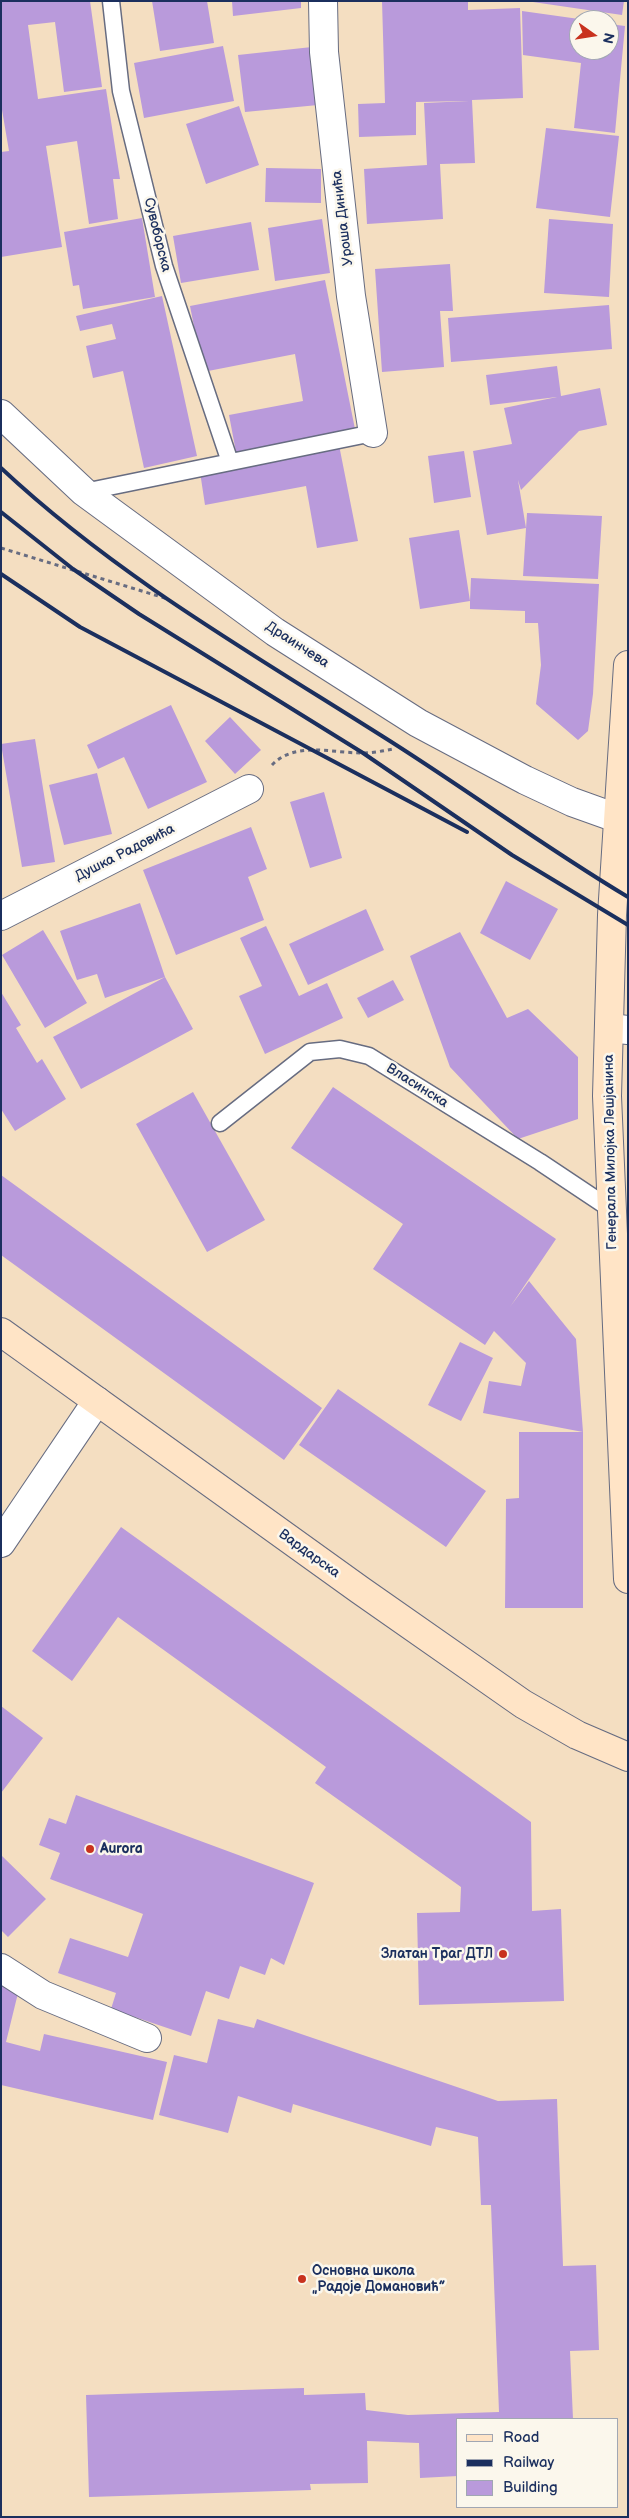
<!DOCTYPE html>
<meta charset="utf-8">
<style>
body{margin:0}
#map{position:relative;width:629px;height:2518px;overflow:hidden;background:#f4dec1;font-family:"Balsamiq Sans",sans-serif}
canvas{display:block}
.frame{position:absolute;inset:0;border:2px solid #1b2f5e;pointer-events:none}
.legend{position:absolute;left:456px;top:2418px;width:162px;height:90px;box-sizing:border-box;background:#fbf7ec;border:1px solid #a1a7b3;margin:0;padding:6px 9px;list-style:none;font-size:15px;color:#1b2f5e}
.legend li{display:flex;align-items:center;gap:10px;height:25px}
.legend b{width:25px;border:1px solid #a1a7b3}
.north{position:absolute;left:569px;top:10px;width:50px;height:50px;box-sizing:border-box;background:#fbf7ec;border:1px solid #a1a7b3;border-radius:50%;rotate:103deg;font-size:14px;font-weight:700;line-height:20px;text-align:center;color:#1b2f5e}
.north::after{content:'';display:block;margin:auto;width:18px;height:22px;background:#c8321e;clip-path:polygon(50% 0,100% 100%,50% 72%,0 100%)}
</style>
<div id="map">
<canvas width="629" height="2518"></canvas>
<div class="frame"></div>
<ul class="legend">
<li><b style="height:6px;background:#ffe4c6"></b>Road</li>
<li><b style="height:6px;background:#1b2f5e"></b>Railway</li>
<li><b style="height:14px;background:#b99adb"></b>Building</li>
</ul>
<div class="north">N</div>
</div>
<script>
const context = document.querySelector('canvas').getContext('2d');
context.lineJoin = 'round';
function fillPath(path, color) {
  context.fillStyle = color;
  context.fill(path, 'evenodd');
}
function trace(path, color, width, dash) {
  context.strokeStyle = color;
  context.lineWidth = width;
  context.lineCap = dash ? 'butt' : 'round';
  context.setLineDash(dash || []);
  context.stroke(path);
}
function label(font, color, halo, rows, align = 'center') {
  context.font = font + ' "Balsamiq Sans",sans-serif';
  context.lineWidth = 5;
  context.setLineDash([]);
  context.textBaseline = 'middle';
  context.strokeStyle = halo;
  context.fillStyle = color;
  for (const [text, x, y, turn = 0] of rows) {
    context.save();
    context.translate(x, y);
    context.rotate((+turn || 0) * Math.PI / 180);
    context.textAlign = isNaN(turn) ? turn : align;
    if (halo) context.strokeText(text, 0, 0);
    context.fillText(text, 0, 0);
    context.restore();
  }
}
fillPath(new Path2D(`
 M1 1H90L102 87 64 92 55 22 28 25 38 99 106 89 120 179H113L118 219 89 224 77 141 46 146 62 247 1 257V152L9 151 1 104Z
 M152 1H207L214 43 160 51Z
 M232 1H301V8L233 16Z
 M382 1H468V10L520 8 523 98 472 100 475 163 440 164 443 219 367 224 364 169 427 165 424 103 469 101 416 102V135L359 137 358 104 385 103Z
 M526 1H624L622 15Z
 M522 11 579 19V50H609V24L625 26 615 133 574 128 581 63 523 55Z
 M223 46 234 101 144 118 134 63Z
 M312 47 318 105 245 112 238 55Z
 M239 106 259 165 206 184 186 124Z
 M546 128 619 136 610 217 536 208Z
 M266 168 321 169V203L265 202Z
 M142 218 155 297 83 309 79 285 73 286 64 232Z
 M322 219 330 273 275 281 268 228Z
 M549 219 613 224 609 297 544 293Z
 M251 222 259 270 181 283 173 236Z
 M450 264 453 311H440L444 367 382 372 375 269Z
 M325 280 355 429 236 452 229 415 303 401 295 354 203 372 190 306Z
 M162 296 197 456 144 468 123 371 93 378 86 346 116 339 112 324 80 331 76 316Z
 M609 305 612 349 451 362 448 318Z
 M557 366 561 396 600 388 607 425 579 431 521 490 518 480 526 528 487 535 473 451 512 444 504 408 557 397 490 405 486 375Z
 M339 445 358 541 317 548 306 486 205 505 200 472Z
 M464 451 471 497 434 503 428 456Z
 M527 513 602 516 598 579 523 576Z
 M459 530 470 601 471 578 599 584 593 694 588 731 578 740 536 704 541 665 538 623H525V611L470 609V601L420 609 409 538Z
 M171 705 207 782 148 809 124 757 98 769 87 745Z
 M230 717 261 750 235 774 205 741Z
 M35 739 55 862 22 867 1 744Z
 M97 773 112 834 64 845 49 785Z
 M324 792 342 858 310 868 290 802Z
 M251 827 267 869 248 877 264 920 176 955 143 870Z
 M506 881 558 909 530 960 480 933Z
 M140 903 165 977 193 1029 81 1089 53 1037 165 977 105 998 97 974 77 980 60 931Z
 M366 909 384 950 308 985 289 944Z
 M266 926 299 996 327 983 343 1018 265 1054 239 996 262 986 240 938Z
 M43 930 87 1003 45 1028 2 955Z
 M460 932 507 1018 528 1009 578 1057V1119L518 1139 450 1067 410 956Z
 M393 980 404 1000 368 1018 357 998Z
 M1 992 21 1025 16 1028 37 1063 42 1059 66 1099 15 1131 1 1109Z
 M333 1087 556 1239 510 1307 529 1281 576 1339 583 1432 483 1413 489 1381 521 1386 526 1363 494 1331 485 1345 373 1269 403 1224 291 1148Z
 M193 1092 265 1220 207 1252 136 1124Z
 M1 1175 322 1408 284 1460 1 1255Z
 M460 1342 493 1358 461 1421 428 1405Z
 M338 1389 486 1491 446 1547 299 1445Z
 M519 1432H583V1608H505L506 1499 519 1498Z
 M121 1527 531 1822 532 1911 561 1909 564 2001 419 2005 417 1913 460 1912 461 1887 315 1783 326 1767 118 1617 72 1681 32 1651Z
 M1 1706 43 1738 1 1793Z
 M76 1795 314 1883 284 1965 271 1958 265 1975 240 1966 229 1999 206 1991 191 2036 111 2009 116 1993 58 1973 70 1938 128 1957 143 1914 50 1879 60 1853 39 1845 49 1818 66 1824Z
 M1 1855 46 1899 8 1937 1 1930Z
 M1 1985 19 1989 6 2042 40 2051 44 2034 167 2062 153 2120 1 2085Z
 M218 2019 254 2028 257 2019 498 2101 557 2099 563 2266 596 2265 599 2350 570 2351 573 2419H458V2476L420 2478 419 2443 367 2441 368 2483 310 2484 311 2490 89 2497 86 2395 304 2388V2395L365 2393 366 2410 408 2415 499 2412 491 2205H481L478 2137 436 2127 431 2146 293 2104 291 2113 238 2096 228 2133 159 2115 174 2055 207 2063Z`), '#b99adb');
const lane = new Path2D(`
 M111 1 121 91 164 266 230 462
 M84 492 373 433
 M220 1123 310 1052 340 1049 369 1056 540 1162 612 1210`);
const street = new Path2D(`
 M323 1 324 52 351 296 373 433
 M1 414 84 492 275 632 418 723 525 780 572 802 628 822
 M1 916 249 789
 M610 1028 628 1030
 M1 1543 97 1401
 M1 1968 43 1995 147 2038`);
const secondary = new Path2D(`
 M628 665 612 915 607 1096 628 1579
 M1 1332 360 1590 523 1704 577 1735 628 1757`);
trace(lane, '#676c81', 19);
trace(street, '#676c81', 30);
trace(secondary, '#676c81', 30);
trace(new Path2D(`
 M1 548 168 599
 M272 765C295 741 332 753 362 753 372 753 383 751 393 749`), '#676c81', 3, [4, 4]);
trace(lane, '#fff', 16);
trace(street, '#fff', 28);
trace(secondary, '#ffe4c6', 28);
trace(new Path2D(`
 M1 468C115 575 251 653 382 736 465 788 544 847 628 897
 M1 512 73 569 139 614 363 753 512 855 628 925
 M1 574 80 627 467 832`), '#1b2f5e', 4);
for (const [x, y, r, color] of [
 [90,1849,5,"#c8321e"],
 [503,1954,5,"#c8321e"],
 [302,2279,5,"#c8321e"]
]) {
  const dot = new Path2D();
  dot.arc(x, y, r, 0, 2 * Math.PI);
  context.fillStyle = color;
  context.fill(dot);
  trace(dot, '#fbf7ec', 2);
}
label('14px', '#1b2f5e', '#fbf7ec', [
 ["Уроша Динића",343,218,-97],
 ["Сувоборска",157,235,76],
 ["Драинчева",297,645,33],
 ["Душка Радовића",125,853,-27],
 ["Власинска",417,1086,32],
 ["Генерала Милојка Лешјанина",611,1152,-91],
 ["Вардарска",309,1554,36]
]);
label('bold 14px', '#1b2f5e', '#fbf7ec', [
 ["Aurora",100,1849],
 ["Златан Траг ДТЛ",493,1954,"right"],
 ["Основна школа",312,2271],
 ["„Радоје Домановић”",312,2287]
], 'left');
</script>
